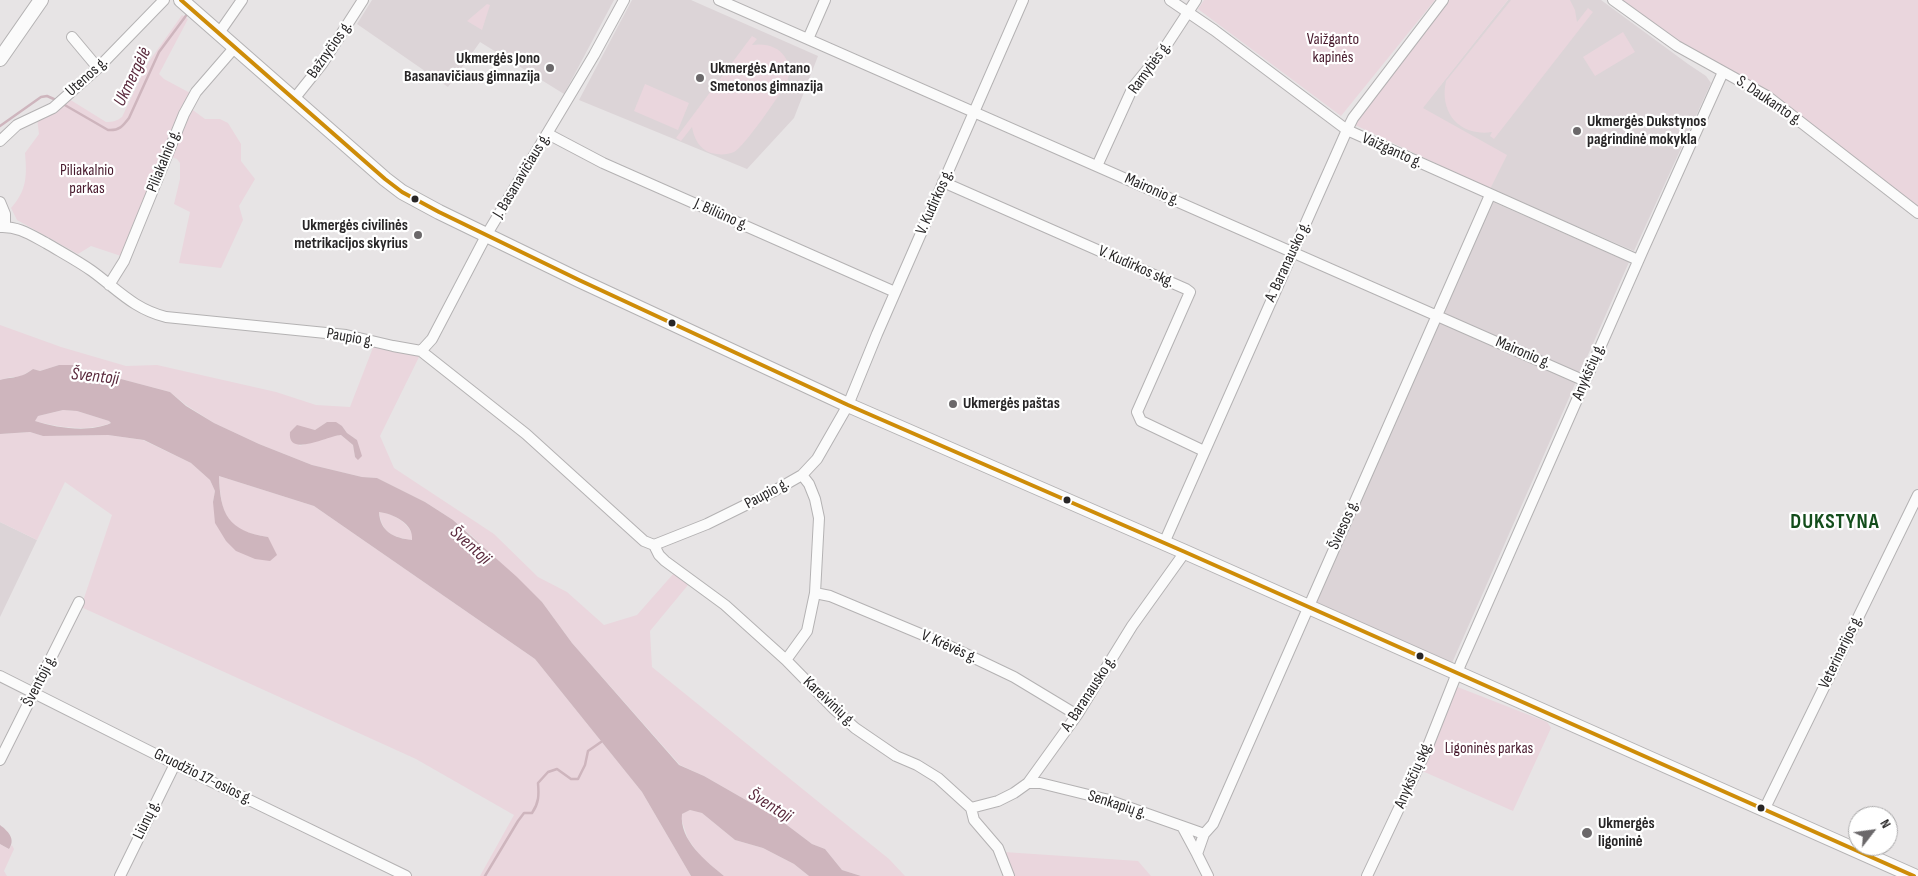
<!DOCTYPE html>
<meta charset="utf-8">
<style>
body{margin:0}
#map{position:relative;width:1918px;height:876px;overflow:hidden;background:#e7e4e5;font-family:"Sofia Sans Condensed",sans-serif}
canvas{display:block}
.north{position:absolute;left:1848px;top:806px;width:50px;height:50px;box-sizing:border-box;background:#fff;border:1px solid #a9a8a9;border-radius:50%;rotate:60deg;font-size:14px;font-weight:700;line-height:20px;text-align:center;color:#282627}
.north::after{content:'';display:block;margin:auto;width:18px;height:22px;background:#6b686a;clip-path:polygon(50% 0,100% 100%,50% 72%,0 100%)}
</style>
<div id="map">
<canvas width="1918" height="876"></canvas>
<div class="north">N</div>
</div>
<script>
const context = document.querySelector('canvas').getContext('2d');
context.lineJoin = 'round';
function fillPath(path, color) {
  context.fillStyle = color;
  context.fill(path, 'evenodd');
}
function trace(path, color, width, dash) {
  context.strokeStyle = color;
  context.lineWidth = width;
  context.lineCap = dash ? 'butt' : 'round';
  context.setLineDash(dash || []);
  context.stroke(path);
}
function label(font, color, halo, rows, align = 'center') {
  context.font = font + ' "Sofia Sans Condensed",sans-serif';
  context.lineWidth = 4.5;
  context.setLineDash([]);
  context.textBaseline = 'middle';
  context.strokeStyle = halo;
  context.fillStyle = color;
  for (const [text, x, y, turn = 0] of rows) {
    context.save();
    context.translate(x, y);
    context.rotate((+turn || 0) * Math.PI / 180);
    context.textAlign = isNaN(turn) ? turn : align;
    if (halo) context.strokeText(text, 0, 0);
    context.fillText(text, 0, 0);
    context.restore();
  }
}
fillPath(new Path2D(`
 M372 0H614L564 94 480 42 448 87 357 24Z
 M632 0H691L818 56 794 118 747 169 579 100Z
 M1508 0H1601L1688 64 1706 76 1711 83 1634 251 1490 189 1422 108Z
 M1493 202 1629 262 1452 663 1313 603 1439 316Z
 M0 522 37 540 0 617Z`), '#dcd4d7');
fillPath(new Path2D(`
 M1204 0H1435L1341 116 1198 9Z
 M1448 0H1508L1423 108 1507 155 1490 189 1355 125 1360 115Z
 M1511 0H1570L1575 10 1577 22 1588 8 1593 12 1494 139 1490 136 1492 132C1459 137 1439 112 1446 81Z
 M1613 0H1918V212L1740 80Z
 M487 4 490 5 482 30 467 21Z
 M182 15 188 19 159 74 164 79 192 94 186 105 205 119H220L228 123 241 144V161L255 179 239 206 243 220 221 268 179 263 190 212 174 204 180 179V163L177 159 164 154 121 256 91 246 78 254 17 220 11 208C27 190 27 176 25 153L39 134 37 118 69 99 106 122C113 122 117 121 122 117L148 63Z
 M1623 32 1635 52 1595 76 1583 57Z
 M752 36 757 39 752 45C779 41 796 60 786 85 777 98 745 146 734 152 727 155 719 155 711 153 699 149 694 138 692 127L681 141 676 138Z
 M645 84 689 103 678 130 634 111Z
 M0 325 61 347 126 366 157 365 276 392 316 405 350 407 374 345 420 355 380 436 394 468 494 534 538 577 567 592 604 625 637 615 674 573 688 585 650 631 652 667 889 859 905 876H861L842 870 825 849 812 844 779 819 704 776 680 765 572 643 542 602 470 534 453 520 425 502 377 478 362 477 312 465 259 444 214 423 186 405 170 392 121 379 83 373 59 365 40 371 33 369 20 377H11L0 380ZM327 422 342 426 347 433 357 440 355 457 353 445 341 435 332 436 299 446 310 429 315 430Z
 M63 410 77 411 109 421 111 423C87 432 58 427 34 421L38 416Z
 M30 432 43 436 108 435 143 440 191 463 210 480 215 491 213 502 226 541 268 537C226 531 221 515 219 476L314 506 535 659 642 792 691 876H480L514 815 416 759 81 607 112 515 65 482 37 540 0 522V434Z
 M379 512C395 514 408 522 414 538L412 540C392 537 382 533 379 512Z
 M1455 686 1547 722 1551 728 1513 811 1420 770Z
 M690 810 702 813 735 840 763 848 794 864 809 876H724L701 857 688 839 682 821V814Z
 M0 844 9 849 12 845 14 849 4 871 7 876H0Z
 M1004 852 1138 861 1151 876H1013Z`), '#ead6dd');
fillPath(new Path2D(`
 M59 365H78L83 373 121 379 170 392 186 406 214 423 259 444 312 465 362 477 377 478 425 502 453 520 517 577 542 602 572 643 679 765 704 776 779 819 812 844 825 849 842 870 861 876H809L794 864 763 848 735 840 702 813 690 810 682 814C679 840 706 861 724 876H691L642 792 535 659 314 506 219 476C220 514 228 531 268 537L277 555 270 561 255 559 236 551 226 541 215 523 213 502 215 491 210 480 191 463 144 440 108 435 43 436 30 432 0 434V380C16 376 19 379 33 369L40 371ZM63 410 77 411 109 421 111 423C89 433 57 428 35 421L38 416ZM379 512C393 514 414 523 412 540 394 538 380 532 379 512Z
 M327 422H336L342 426 347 433 357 440 362 456 358 460 355 457 353 445 341 435C327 436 287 458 290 432L297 425 315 430Z
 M0 825C8 831 16 839 9 849L0 844Z`), '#ceb5bd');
trace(new Path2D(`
 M63 104 108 130C119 131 123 126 129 118L159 52 188 13
 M0 126 41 97 47 96 56 100
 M485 876 518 821 524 813H532C539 803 539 795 538 783L548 772 557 769 571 779H578L585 765 588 751 601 742`), '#ceb5bd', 2.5);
const minor = new Path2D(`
 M719 0 1585 381
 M1170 0 1214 30 1347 130 1638 260
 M1613 0 1677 46 1767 96 1918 213
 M219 33 242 0
 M72 37 98 68
 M808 39 825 0
 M294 99 322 64 363 0
 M548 134 603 163 895 292
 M0 141 17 125 53 108 98 68 164 0
 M1097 166 1133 87 1164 49 1196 0
 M943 182 1186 289 1190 292 1137 412 1141 421 1204 451
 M0 202 5 214V227
 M0 227C18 226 31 235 46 243 61 252 78 261 92 271 118 290 134 309 166 317L346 335 393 346 421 351 526 434 644 541 654 545 659 555 665 561 725 605 786 660 834 709 855 728 896 756 917 765 938 778 971 808 974 820 998 848 1009 876
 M109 285 124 261 184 114 196 92 235 47
 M421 351 432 339 487 234 594 55 624 0
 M1164 543 1347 130 1353 118 1443 0
 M654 545 707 524 774 491 802 475 817 459 848 405 877 334 1023 0
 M815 593 830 596 947 645 1014 677 1077 715
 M786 660 807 631 815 593 819 518 815 499 809 484 802 475
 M0 676 175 764 406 876
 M0 760C26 707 53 655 79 602
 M1028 783H1040L1105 799 1204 834
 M971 808 998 801 1014 793 1028 783 1077 715 1132 626 1185 552
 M1764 810 1918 495
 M1183 828 1197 854
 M120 876 175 764
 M1208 876 1197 854 1204 834 1213 824 1490 195
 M1367 876 1426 751 1461 663 1643 250 1723 72`);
const major = new Path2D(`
 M181 0 385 179 402 192 439 212 579 280 848 405 1185 552 1914 876
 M0 59 41 0`);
trace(minor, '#b4b2b3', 12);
trace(major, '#b4b2b3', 16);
trace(minor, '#fbfbfb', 10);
trace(major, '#fbfbfb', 14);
trace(new Path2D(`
 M181 0 385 179 402 192 439 212 579 280 848 405 1185 552 1914 876`), '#ce8c08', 4);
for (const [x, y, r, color] of [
 [550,68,5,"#6b686a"],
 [700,78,5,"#6b686a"],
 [1577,131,5,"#6b686a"],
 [415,199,4.5,"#282627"],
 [418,235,5,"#6b686a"],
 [672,323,4.5,"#282627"],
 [953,404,5,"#6b686a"],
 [1067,500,4.5,"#282627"],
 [1420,656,4.5,"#282627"],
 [1761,808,4.5,"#282627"],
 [1587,833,6,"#6b686a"]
]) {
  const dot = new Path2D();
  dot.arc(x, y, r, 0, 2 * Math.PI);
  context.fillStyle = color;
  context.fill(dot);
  trace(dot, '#fff', 2);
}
label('16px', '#491b2e', '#fff', [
 ["Vaižganto",1333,40],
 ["kapinės",1333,58],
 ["Piliakalnio",87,171],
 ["parkas",87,189],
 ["Ligoninės parkas",1489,749]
]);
label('16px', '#282627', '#fff', [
 ["Bažnyčios g.",330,50,-55],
 ["Ramybės g.",1150,68,-54],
 ["Utenos g.",87,77,-42],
 ["S. Daukanto g.",1769,101,34],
 ["Vaižganto g.",1392,151,24],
 ["Piliakalnio g.",164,161,-68],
 ["J. Basanavičiaus g.",522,176,-59],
 ["Maironio g.",1152,190,24],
 ["V. Kudirkos g.",935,202,-66],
 ["J. Biliūno g.",721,215,24],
 ["A. Baranausko g.",1288,262,-65],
 ["V. Kudirkos skg.",1136,267,24],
 ["Paupio g.",350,338,10],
 ["Maironio g.",1523,353,23],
 ["Anykščių g.",1589,372,-67],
 ["Paupio g.",767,494,-28],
 ["Šviesos g.",1344,525,-66],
 ["V. Krėvės g.",949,647,24],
 ["Veterinarijos g.",1841,652,-64],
 ["Šventoji g.",40,681,-63],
 ["A. Baranausko g.",1089,694,-57],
 ["Kareivinių g.",829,702,43],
 ["Anykščių skg.",1414,775,-66],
 ["Gruodžio 17-osios g.",203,777,26],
 ["Senkapių g.",1117,805,18],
 ["Liūnų g.",147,820,-64]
]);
label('bold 16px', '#282627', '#fff', [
 ["Ukmergės Jono",540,59,"right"],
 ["Basanavičiaus gimnazija",540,77,"right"],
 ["Ukmergės Antano",710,69],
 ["Smetonos gimnazija",710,87],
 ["Ukmergės Dukstynos",1587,122],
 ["pagrindinė mokykla",1587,140],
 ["Ukmergės civilinės",408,226,"right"],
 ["metrikacijos skyrius",408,244,"right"],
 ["Ukmergės paštas",963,404],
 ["Ukmergės",1598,824],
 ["ligoninė",1598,842]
], 'left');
label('italic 18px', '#5b2b3e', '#fff', [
 ["Ukmergėlė",133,77,-64],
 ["Šventoji",95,377,6],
 ["Šventoji",470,546,42],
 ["Šventoji",770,806,32]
]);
context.letterSpacing = '1px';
label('bold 21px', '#134d1b', '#fff', [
 ["DUKSTYNA",1835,523]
]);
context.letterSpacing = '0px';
</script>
